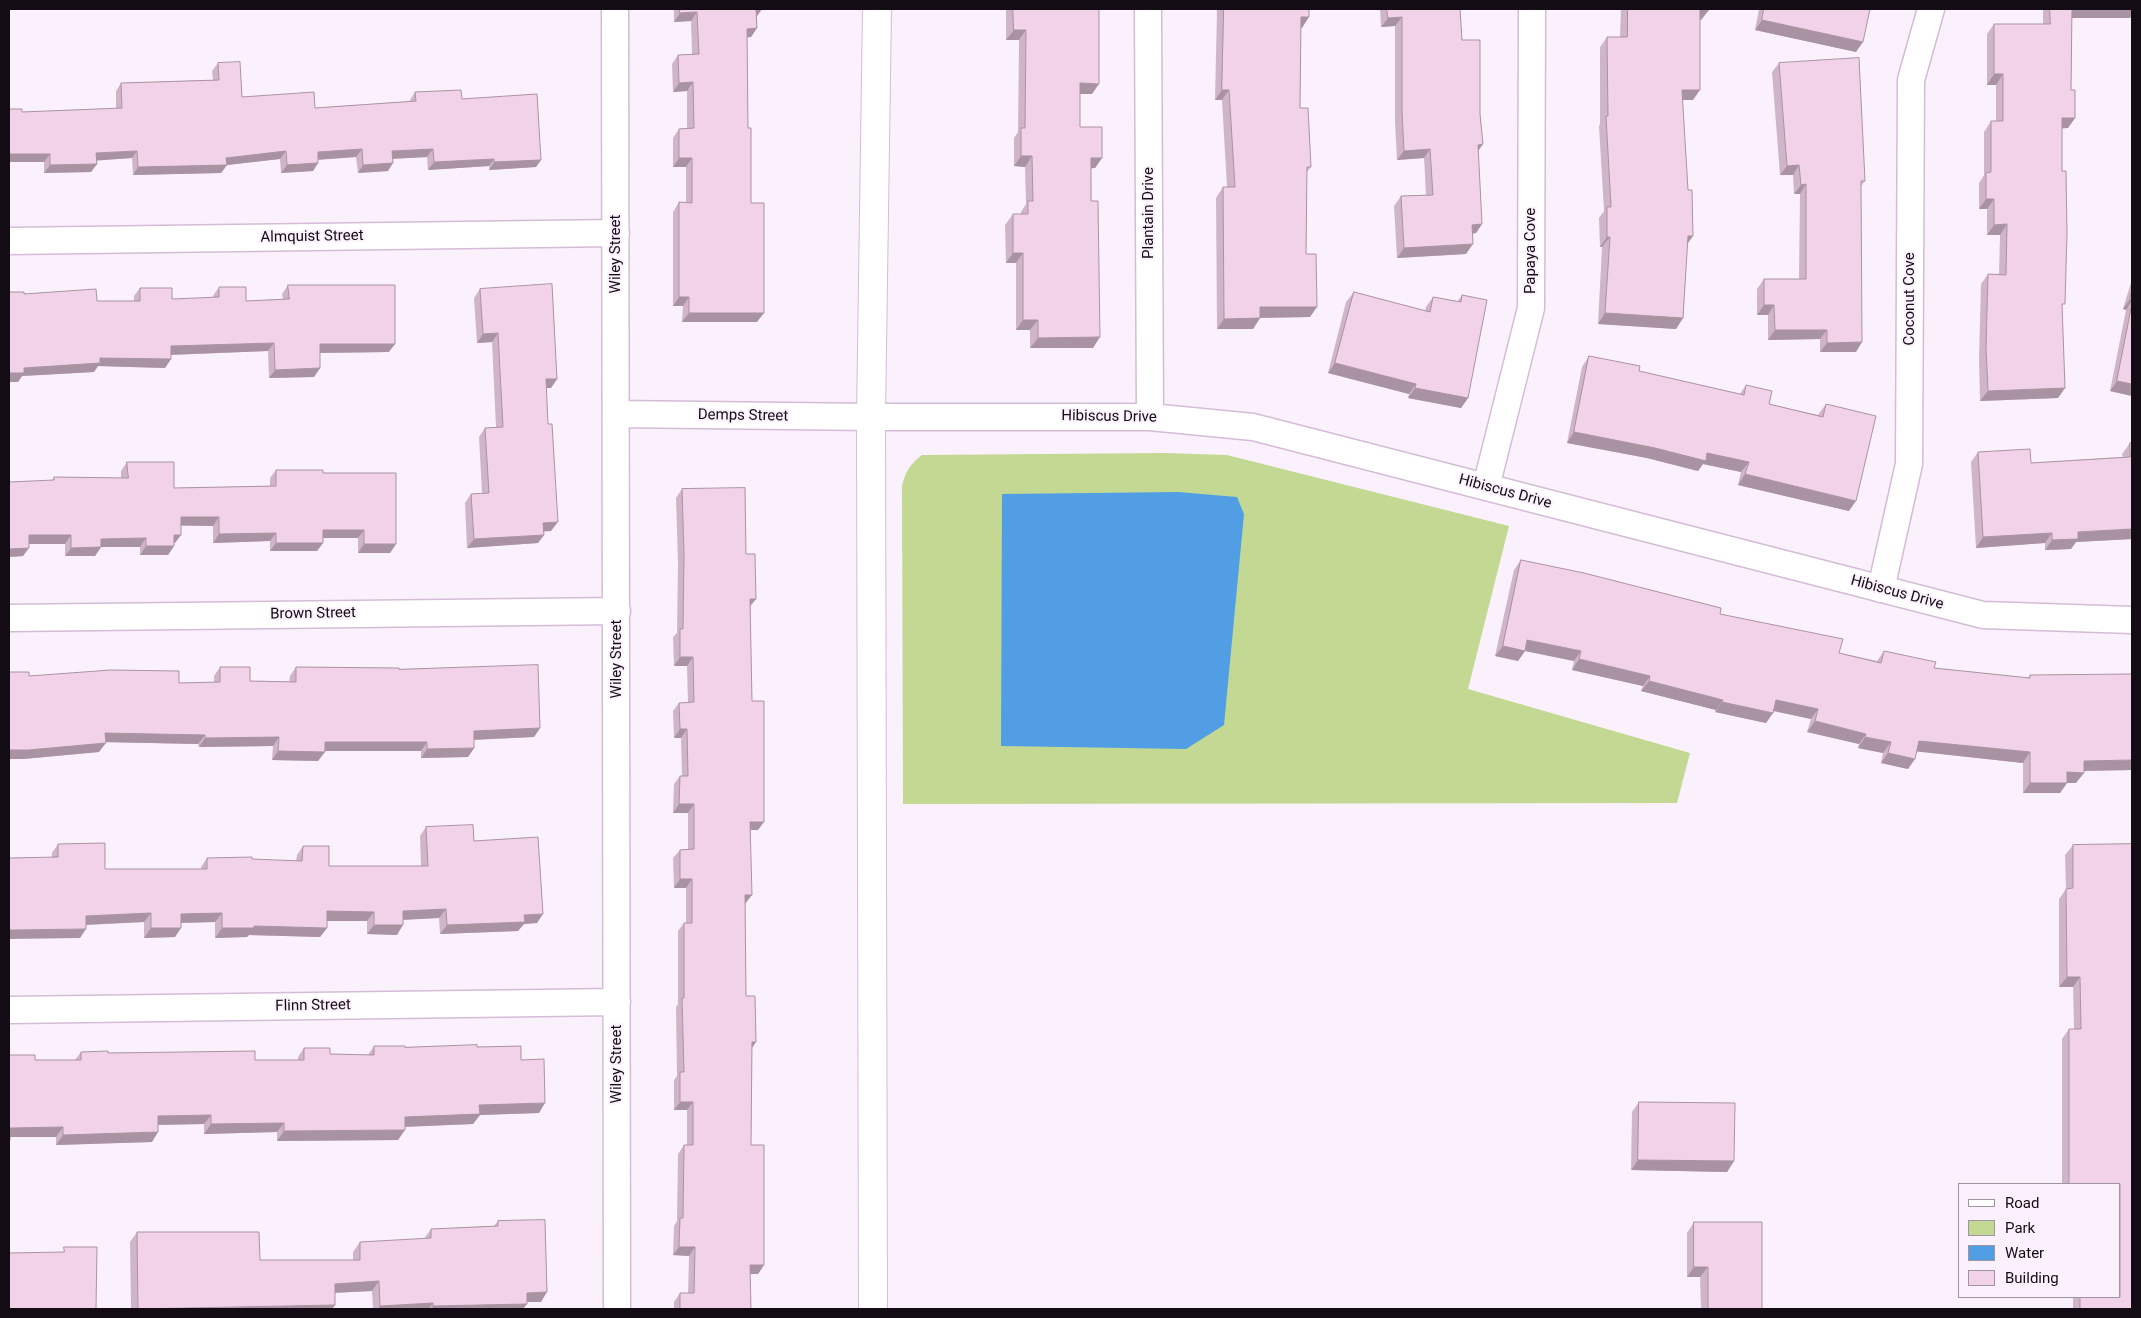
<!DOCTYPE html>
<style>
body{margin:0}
#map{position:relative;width:2141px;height:1318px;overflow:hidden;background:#fbf1fc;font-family:Roboto,sans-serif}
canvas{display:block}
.frame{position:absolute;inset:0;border:10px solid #140c15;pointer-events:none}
.legend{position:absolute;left:1958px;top:1183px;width:162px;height:115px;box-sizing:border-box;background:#fbf1fc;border:1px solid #9f95a0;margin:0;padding:6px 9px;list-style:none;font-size:15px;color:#140c15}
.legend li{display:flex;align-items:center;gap:10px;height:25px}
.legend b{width:25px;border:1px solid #9f95a0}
</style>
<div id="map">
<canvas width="2141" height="1318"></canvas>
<div class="frame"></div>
<ul class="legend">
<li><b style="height:6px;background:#fff"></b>Road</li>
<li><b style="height:14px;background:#c3d892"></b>Park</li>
<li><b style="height:14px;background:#529ee4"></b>Water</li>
<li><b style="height:14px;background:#f2d2e8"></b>Building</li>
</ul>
</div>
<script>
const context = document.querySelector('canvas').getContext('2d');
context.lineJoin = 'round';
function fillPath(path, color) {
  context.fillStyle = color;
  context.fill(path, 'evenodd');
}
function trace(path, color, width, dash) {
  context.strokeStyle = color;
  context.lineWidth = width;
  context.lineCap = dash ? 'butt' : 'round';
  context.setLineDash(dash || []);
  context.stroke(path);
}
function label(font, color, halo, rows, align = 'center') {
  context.font = font + ' Roboto,sans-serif';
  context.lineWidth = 4;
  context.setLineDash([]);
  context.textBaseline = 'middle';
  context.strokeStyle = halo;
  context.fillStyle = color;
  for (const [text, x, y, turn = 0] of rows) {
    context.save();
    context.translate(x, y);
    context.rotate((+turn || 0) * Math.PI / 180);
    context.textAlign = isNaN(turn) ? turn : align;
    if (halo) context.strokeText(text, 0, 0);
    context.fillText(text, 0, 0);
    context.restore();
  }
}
fillPath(new Path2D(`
 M1166 453 1227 455 1509 526 1468 689 1690 753 1677 803 903 804 902 486C905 472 911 463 922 455Z`), '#c3d892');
fillPath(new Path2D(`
 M1178 492 1237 497 1244 514 1224 725 1186 749 1001 746 1002 494Z`), '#529ee4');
const minor = new Path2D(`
 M615 9 617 1309
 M1148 9 1150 417
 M9 241 616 233
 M616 414 871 417H1150L1253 427 1983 615 2132 620
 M1486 487 1531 308 1532 9
 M1881 589 1909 464 1911 80 1931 9
 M9 618 617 611
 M9 1010 617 1002`);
const secondary = new Path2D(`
 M873 1309 871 417 877 9`);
trace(minor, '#d4bcd7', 29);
trace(secondary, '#d4bcd7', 30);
trace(minor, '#fff', 26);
trace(secondary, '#fff', 28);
fillPath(new Path2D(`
 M674 9H762L757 16V28L751 37H747L748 128 751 203 757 322H682L683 306H673V212L679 202H686V167H673V138L679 129 687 128V91L673 92 672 64 678 55 692 54 691 21 674 22Z
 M1006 9H1099L1092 94H1080V127L1102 158 1095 168H1091L1093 348H1030V330H1016V263H1006L1005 225 1013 214H1021V212L1026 204 1025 167 1014 166V138L1018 132 1019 40H1006Z
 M1217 9H1309L1302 28H1301L1300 108 1311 167 1307 172 1306 254 1310 317 1260 318 1253 329H1217L1216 198 1223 187H1227L1222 100H1215Z
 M1380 9H1460L1462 40 1480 114 1483 144 1478 151 1482 224 1476 233 1472 234 1466 254 1397 258 1394 206 1401 196 1426 195 1424 158 1397 160 1395 122V26L1381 27Z
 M1621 9H1709L1701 20H1700L1693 100H1682L1687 244 1683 318 1676 329 1598 324 1602 247H1600L1599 218 1604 211 1599 126 1600 124V47L1607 37H1620Z
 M1759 9H1870L1856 52 1755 30Z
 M2043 9H2132L2130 18H2072L2071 90 2075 118 2068 128H2062V308L2065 388 2058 398 1980 401 1979 358 1981 284 1988 274H1999L2000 235H1987V209H1979V183L1984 175V132L1991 121H1996V85H1987V34L1994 24H2043Z
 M218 63 242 97 315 108 410 102V100L415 92 462 99 541 160 536 167 489 170V166L428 170 427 157 393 159 388 171 358 173 356 157 318 160V163L313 171 281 173 280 159 227 165 221 173 133 175 132 158 97 160V164L91 172 44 173V162H9V109L22 112 116 109V91L121 83 213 80 212 71Z
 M1779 63 1865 181 1861 186 1856 352H1820V339L1768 340V315H1757V289L1764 279H1799L1800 194H1794L1793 175H1780L1772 72Z
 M2132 279V396L2110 391 2126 310 2123 309Z
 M288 285 389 352 320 353V368L314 377 269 378 268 351 171 355V359L165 368 98 366 94 372 22 376 18 382H9V292L97 301H134V296L140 288 172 299 213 298V296L219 287 246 301 283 299 282 294Z
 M480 289 557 379 551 388H546L551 531H544V535L538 543 467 548 465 503 471 494 482 493 479 437 485 428 496 427 492 342 477 343 474 298Z
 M1354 292 1425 311 1426 307 1433 297 1457 302 1462 295 1468 398 1461 408 1408 398 1409 394 1328 373 1346 302Z
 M1589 356 1639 371 1740 394 1746 385 1769 404 1818 415 1826 404 1849 511 1738 485 1741 472 1703 464 1698 471 1647 458 1567 443 1582 367Z
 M2130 443 2132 539 2076 542 2071 549 2045 550V543L1976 548 1971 462 1978 452 2031 463 2123 457 2122 454Z
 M127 462 174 488 270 486V478L276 470 323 473 396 544 390 553H358V538H323V543L317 551H270V541L213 543V526H181V535L174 543V546L168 555H140V547H101L95 556H65V544H29L23 556 9 557V482L52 481 54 477 121 478V471Z
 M682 489 746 554 756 599 750 607 752 701 758 830H751L745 904 746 996 752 1048 751 1145 764 1265 758 1274H750L751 1309H674V1302L680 1293H688L689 1256 673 1255 674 1226 677 1221 678 1154 684 1145H687V1110H674V1080L677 1076 676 1007 678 1004V931L684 923H686V888H674L673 858 680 850 688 849V813H673L674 784 680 776H682L681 738H674L673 711 679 703H688L687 666H674L673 637 677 633 678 563 676 498Z
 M1521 560 1720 614 1839 653 1877 661 1884 651 1934 668 2028 678 2030 675 2132 770 2084 771 2076 783H2067L2060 793H2023V763L1917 751 1908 769 1881 763 1883 753 1858 748 1859 744 1807 732 1811 719 1774 711 1766 723 1715 712 1716 710 1641 691 1643 686 1572 670 1574 661 1525 651 1518 661 1495 656 1514 570Z
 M220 667 250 681 289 682 290 676 296 667 399 669 540 728 534 737 474 740V748L468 757 421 758V751H325L318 761 272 760 273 746 199 747 198 744 105 742 99 752 23 759H9V672L29 676 179 683 214 682V676Z
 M426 827 474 841 537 923 524 924 518 931 440 934 439 918 403 920 397 935 367 934V921H327V928L320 937 249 935 247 937 215 938V922L181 923 175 937 144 938V922L86 925 80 938 52 857V853L58 844 105 869H201V867L207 858 296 861 297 855 303 846 329 866H421L420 836Z
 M2132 844V1309H2073V1297H2120V1184H2062V1039L2069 1029H2074L2073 987H2059V899L2066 889 2065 855 2073 845Z
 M374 1046 405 1047H477L521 1060 539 1113 480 1115 473 1124 405 1127 398 1140 277 1141V1132L204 1134V1124L158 1125 152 1142 56 1145V1137H10V1140L9 1142V1055L35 1060H75L81 1052 255 1060H298V1057L304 1048 330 1054 368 1055Z
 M1639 1102 1734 1161 1727 1172 1631 1170 1632 1112Z
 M498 1221 541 1302H527L523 1309H373L372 1291 335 1293V1305L332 1309H131L130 1242 137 1232 260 1260H353V1252L360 1242 424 1239 431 1229 494 1226Z
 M1694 1222 1762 1309H1701L1700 1277H1687V1233Z`), '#d0b5c8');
fillPath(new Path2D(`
 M755 9H762L757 16H750Z
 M2072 9H2132V15L2130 18H2065Z
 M1700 10H1709L1701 20H1693Z
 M697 12 691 21 674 22 680 13Z
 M1301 17H1309L1302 28H1294Z
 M1402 17 1395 26 1381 27 1388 18Z
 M1762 20 1863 42 1856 52 1755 30Z
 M757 28 751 37 740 38 747 29Z
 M1014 30H1026L1019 40H1006Z
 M1994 74H2003L1996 85H1987Z
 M693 82 687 91 673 92 679 83Z
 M1080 83 1099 84 1092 94H1073Z
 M1222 90H1229L1222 100H1215Z
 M1682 90H1700L1693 100H1675Z
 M2062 118H2075L2068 128 2055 129Z
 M1483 144 1476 154 1478 145Z
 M362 149 356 157 312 160 318 152Z
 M433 149 427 157 387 159 392 151Z
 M1430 149 1424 158 1397 160 1404 151Z
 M137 151 132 158 91 161 96 153Z
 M286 151 280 159 227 165 221 173 133 175 138 167Z
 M9 154H50L44 162H9Z
 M1021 156H1032L1025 167 1014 166Z
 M679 158H692L686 167H673Z
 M1091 158H1102L1095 168 1084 169Z
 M494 159 489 166 428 170 434 162Z
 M541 160 536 167 489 170 494 162Z
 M318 163 313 171 281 173 287 165Z
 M393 163 388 171 358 173 363 165Z
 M97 164 91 172 44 173 50 165Z
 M1799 165 1793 175H1780L1787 166Z
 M1806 184 1800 194H1794L1801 185Z
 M1986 199H1994L1987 209H1979Z
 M1482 224 1476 233 1465 234 1472 225Z
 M2007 224 2000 235H1987L1994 225Z
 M1688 236H1693L1686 246Z
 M1607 237H1610L1602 247H1600Z
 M1473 244 1466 254 1397 258 1404 248Z
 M1013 253H1023L1016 263H1006Z
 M679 297H689L683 306H673Z
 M2130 299 2132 300V301L2126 310 2123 309Z
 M1764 305H1774L1768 315H1757Z
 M1260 307H1317L1310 317 1252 318Z
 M689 313H764L757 322H682Z
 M1605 313 1683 318 1676 329 1598 324Z
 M1260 318 1253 329H1217L1224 319Z
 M1023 320H1038L1030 330H1016Z
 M1775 330H1827L1820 339 1768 340Z
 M498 333 492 342 477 343 483 334Z
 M1100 337 1093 348H1030L1038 338Z
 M1862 342 1856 352H1820L1827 343Z
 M274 343 268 351 165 355 171 346Z
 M320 344H395L389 352 314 353Z
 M100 358 171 359 165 368 98 366 94 372 22 376 18 382H9V373L24 368Z
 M1335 363 1416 384 1409 394 1328 373Z
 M320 368 314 377 269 378 275 370Z
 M546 379H557L551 388H540Z
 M2117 381 2132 384V396L2110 391Z
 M1415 388 1468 398 1461 408 1408 398Z
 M2065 388 2058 398 1980 401 1988 391Z
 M1574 432 1707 453 1749 462 1741 472 1703 464 1698 471 1647 458 1567 443Z
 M1745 474 1856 501 1849 511 1738 485Z
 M181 517H219L213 526 175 525Z
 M558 522 551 531 537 532 543 523Z
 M2132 529V539L2076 542 2071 549 2045 550 2052 540 2078 532Z
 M323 530H364L358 538H317Z
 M276 533 270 541 213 543 219 534Z
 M2052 533 2045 543 1976 548 1983 537Z
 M29 535H71L65 544H23Z
 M174 535H181L175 543 168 544Z
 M544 535 538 543 467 548 474 539Z
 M146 538 140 547H95L101 539Z
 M276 543H323L317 551H270Z
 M364 544H396L390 553H358Z
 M146 546H174L168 555H140Z
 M101 547 95 556H65L71 548Z
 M29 548 23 556 9 557V549Z
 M750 599H756L749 607Z
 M1527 640 1581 651 1574 661 1525 651 1518 661 1495 656 1503 646Z
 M680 657H693L687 666H674Z
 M1579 659 1650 676 1643 686 1572 670Z
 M1649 681 1723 700 1716 710 1641 691Z
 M1776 700 1818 709 1811 719 1769 710Z
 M1722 702 1773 713 1766 723 1715 712Z
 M1815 721 1866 734 1859 744 1807 732Z
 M540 728 534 737 468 740 474 731Z
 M680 729H687L681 738H674Z
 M105 733 205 735 198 744 99 742Z
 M279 737 273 746 199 747 205 738Z
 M1865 737 1891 742 1883 753 1858 748Z
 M1919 741 2030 752 2023 763 1912 751Z
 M325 742H427L421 751H319Z
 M106 743 99 752 23 759H9V750Z
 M474 748 468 757 421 758 427 749Z
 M278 751 325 752 318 761 272 760Z
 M1888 753 1915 759 1908 769 1881 763Z
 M2132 760V770L2076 771 2084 761Z
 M2067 772 2084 773 2076 783H2060Z
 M2030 783H2067L2060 793H2023Z
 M679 804H694L688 813H673Z
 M750 822H764L758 830H744Z
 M680 879H692L686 888H674Z
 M745 895H752L745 904Z
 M446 909 439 918 397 920 403 911Z
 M327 911 374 912 367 921H321Z
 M151 913 144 922 80 925 86 916Z
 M222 913 215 922 175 923 181 914Z
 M543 914 537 923 524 924 518 931 440 934 447 925 524 915Z
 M374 925H403L397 935 367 934Z
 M254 926 327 928 320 937 249 935 247 937 215 938 222 928Z
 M151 928H181L175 937 144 938Z
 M86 929 80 938 9 939V930Z
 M2067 977H2080L2073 987H2059Z
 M752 1042H756L750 1051Z
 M680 1102H693L687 1110H674Z
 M545 1103 539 1113 480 1115 473 1124 398 1127 405 1117 479 1105Z
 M211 1115 204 1124 151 1125 158 1116Z
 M284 1123 277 1132 204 1134 211 1124Z
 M63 1127 56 1137H9L10 1128Z
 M405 1130 398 1140 277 1141 284 1131Z
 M158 1132 152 1142 56 1145 63 1135Z
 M1638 1160 1734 1161 1727 1172 1631 1170Z
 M679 1247H695L689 1256 673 1255Z
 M750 1265H764L758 1274H744Z
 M1694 1267H1708L1700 1277H1687Z
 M379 1281 372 1291 328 1293 335 1284Z
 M547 1292 541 1302H520L527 1293Z
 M433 1303 429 1309H378L380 1306Z
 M527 1304 523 1309H431L433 1306Z
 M335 1305 332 1309H165Z`), '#a993a2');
const building = new Path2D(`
 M680 9H756L757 28 747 29 748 128H751V203H764V313H689V297H679V202L692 203V158H679V129L694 128 693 82 679 83 678 55 699 54 697 12 680 13Z
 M1013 9H1099V84L1080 83V127H1102V158H1091V201H1098L1100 337 1038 338V320H1023V253H1013V214H1028V201H1033L1032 156H1021V128H1025L1026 30H1014Z
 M1224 9H1309V17H1301L1300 108H1308L1311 167H1307L1306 254H1316L1317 307H1260V318L1224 319 1223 187H1235L1229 90H1222Z
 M1387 9H1460L1462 40H1480V114L1483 144 1478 145 1482 224 1472 225 1473 244 1404 248 1401 196 1433 195 1430 149 1404 151 1402 112V17L1388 18Z
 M1628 9H1709V10H1700V90H1682L1688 190H1692L1693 236H1688L1683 318 1605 313 1610 237H1607V207H1611L1606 116H1608L1607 37H1627Z
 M1764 9H1870L1863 42 1762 20Z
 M2050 9H2072L2071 90H2075V118H2062V171H2066L2067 233 2065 304H2062L2065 388 1988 391 1986 348 1988 274 2006 275 2007 224 1994 225V199H1986V173L1991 172V121H2003V74H1994V24H2050Z
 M1859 58 1865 181H1861L1862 342 1827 343V330H1775L1774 305H1764V279H1806V184L1801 185 1799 165 1787 166 1779 63Z
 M240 62 242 97 314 92 315 108 416 101 415 92 461 90 462 99 537 94 541 160 494 162V159L434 162 433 149 392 151 393 163 363 165 362 149 318 152V163L287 165 286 151 226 158 227 165 138 167 137 151 96 153 97 164 50 165V154H9V109H22V112L122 108 121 83 219 80 218 63Z
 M552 284 557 379H546L548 424H552L558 522 543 523 544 535 474 539 471 494 489 493 485 428 503 427 498 333 483 334 480 289Z
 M288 285H395V344H320V368L275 370 274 343 171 346V359L100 358V363L24 368V373H9V292H24V294L96 289 97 301H140V288H172V299L219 297V287H246V301L289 299Z
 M2132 291V300L2130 299Z
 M1354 292 1430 312 1433 297 1461 302 1462 295 1487 300 1468 398 1415 388 1416 384 1335 363Z
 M2132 304V384L2117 381Z
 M1589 356 1640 366 1639 371 1744 395 1746 385 1772 391 1769 404 1823 417 1826 404 1876 416 1856 501 1745 474 1749 462 1707 453 1706 461 1655 448 1574 432Z
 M2130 443H2132V529L2078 532V539L2052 540V533L1983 537 1978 452 2030 449 2031 463 2130 457Z
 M127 462H174V488L276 486V470H323V473H396V544H364V530H323V543H276V533L219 534V517H181V535H174V546H146V538L101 539V547L71 548V535H29V548L9 549V482L54 480V477L128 478Z
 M745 488 746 554H755L756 599H750L752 701H764V822H750L752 895H745L746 996H755L756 1042H752L751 1145H764V1265H750L751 1309H680V1293H694L695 1247H679L680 1218H683L684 1145H693V1102H680V1072H684L682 998H684V923H692V879H680V850L694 849V804H679L680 776H688L687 729H680L679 703 694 702 693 657H680V629H683L684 554 682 489Z
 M1521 560 1584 573 1721 608 1720 614 1843 639 1839 653 1881 663 1884 651 1936 662 1934 668 2030 678V675L2132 674V760L2084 761V773L2067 772V783H2030V752L1919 741 1915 759 1888 753 1891 742 1865 737 1866 734 1815 721 1818 709 1776 700 1773 713 1722 702 1723 700 1649 681 1650 676 1579 659 1581 651 1527 640 1525 651 1503 646Z
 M538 665 540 728 474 731V748L427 749V742H325V752L278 751 279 737 205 738V735L105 733 106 743 29 750H9V672H29V676L111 670 179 671V683L220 682V667H250V681L296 682V667L399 668V669Z
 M473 825 474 841 538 837 543 914 524 915 525 922 447 925 446 909 403 911V925H374V912L327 911V928L254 926V928H222V913L181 914V928H151V913L86 916V929L9 930V858L58 857V844L105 843V869H207V858L252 857V859L302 861 303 846H329V866H428L426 827Z
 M2132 844V1309H2080V1297H2120V1184H2069V1029H2081L2080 977H2067L2066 889 2073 888V845Z
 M477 1045V1047L521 1046V1060L544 1059 545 1103 479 1105 480 1114 405 1117V1130L284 1131V1123L211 1124V1115L158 1116V1132L63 1135V1127L10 1128V1140H9V1055H35V1060H81V1052L108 1051V1053L255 1051V1060H304V1048H330V1054L374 1055V1046H405V1047Z
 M1639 1102 1735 1103 1734 1161 1638 1160Z
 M545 1220 547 1292 527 1293V1304L433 1306V1303L380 1306 379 1281 335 1284V1305L138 1309 137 1232H259L260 1260H360V1242L431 1238V1229L498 1226V1221Z
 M1694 1222H1762V1309H1708V1267H1694Z
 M64 1247H97L96 1309H9V1253L64 1252Z`);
fillPath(building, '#f2d2e8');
trace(building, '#a993a2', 1);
label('15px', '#140c15', '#fbf1fc', [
 ["Plantain Drive",1149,213,-90],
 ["Almquist Street",312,237,-1],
 ["Papaya Cove",1531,251,-90],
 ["Wiley Street",616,254,-90],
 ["Coconut Cove",1910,299,-90],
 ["Demps Street",743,416,1],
 ["Hibiscus Drive",1109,417,1],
 ["Hibiscus Drive",1505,492,15],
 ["Hibiscus Drive",1897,593,15],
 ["Brown Street",313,614,-1],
 ["Wiley Street",617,659,-90],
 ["Flinn Street",313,1006,-1],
 ["Wiley Street",617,1064,-90]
]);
</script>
